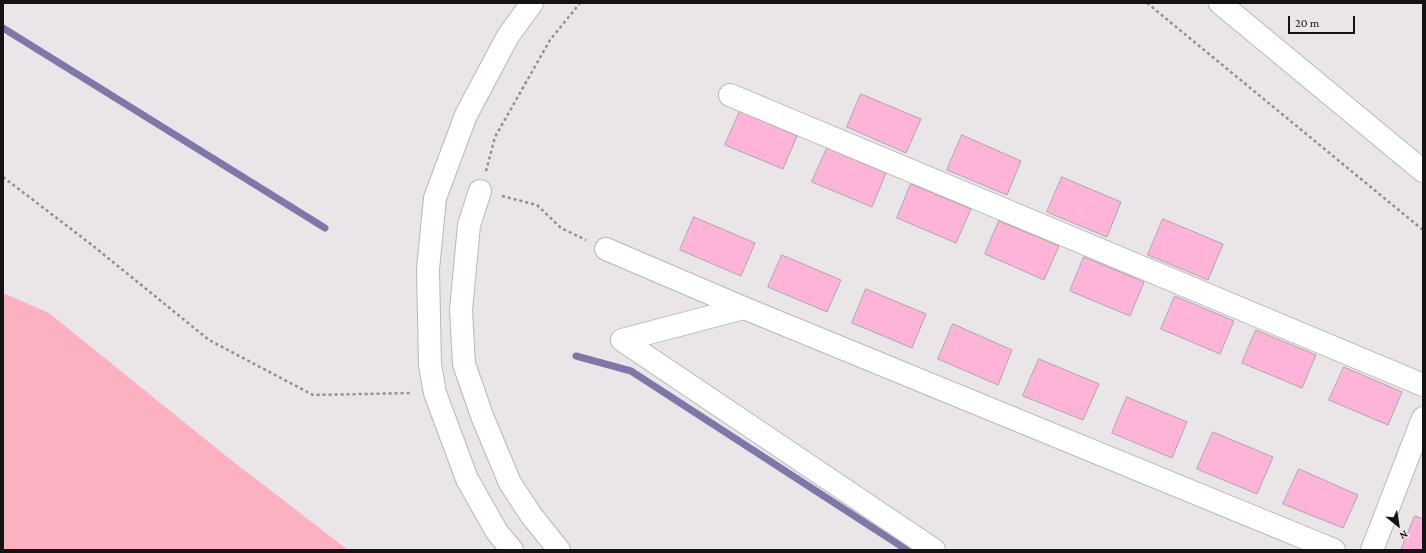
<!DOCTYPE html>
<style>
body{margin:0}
#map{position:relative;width:1426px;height:553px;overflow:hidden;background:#eae5e9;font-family:"Crimson Pro",serif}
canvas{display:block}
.frame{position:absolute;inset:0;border:4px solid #141214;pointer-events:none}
.north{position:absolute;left:1378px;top:505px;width:40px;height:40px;-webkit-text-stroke:3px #eae5e9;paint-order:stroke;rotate:150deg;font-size:11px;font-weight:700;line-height:16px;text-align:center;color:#141214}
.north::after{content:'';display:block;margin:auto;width:14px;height:18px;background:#141214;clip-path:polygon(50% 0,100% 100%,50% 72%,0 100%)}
.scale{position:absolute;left:1288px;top:16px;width:67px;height:18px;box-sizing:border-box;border:2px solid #141214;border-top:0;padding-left:5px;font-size:12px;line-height:14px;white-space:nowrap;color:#141214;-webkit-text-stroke:3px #eae5e9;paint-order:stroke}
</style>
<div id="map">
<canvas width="1426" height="553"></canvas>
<div class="frame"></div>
<div class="north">N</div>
<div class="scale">20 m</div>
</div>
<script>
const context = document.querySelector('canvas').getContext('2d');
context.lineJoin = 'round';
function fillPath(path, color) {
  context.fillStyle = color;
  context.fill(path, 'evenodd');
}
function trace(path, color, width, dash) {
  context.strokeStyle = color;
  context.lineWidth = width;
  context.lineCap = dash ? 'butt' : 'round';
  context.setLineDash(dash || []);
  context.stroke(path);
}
fillPath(new Path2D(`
 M3 293 49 313 226 456 348 550H3Z`), '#fbb1bf');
trace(new Path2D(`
 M3 28 325 228
 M576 356 631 371 907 550`), '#8077a8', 7);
const building = new Path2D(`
 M861 94 921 119 906 153 847 127Z
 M740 111 797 136 783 169 725 145Z
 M962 135 1021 161 1007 195 947 170Z
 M827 148 886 173 872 207 812 182Z
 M1062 177 1121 202 1107 237 1047 212Z
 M911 184 971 209 956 243 897 218Z
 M694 217 755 243 741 276 680 250Z
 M1163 219 1223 244 1208 280 1148 255Z
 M999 221 1059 246 1044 280 985 254Z
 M782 255 841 280 827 312 768 287Z
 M1084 257 1144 282 1130 316 1070 291Z
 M866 289 926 314 912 348 852 323Z
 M1175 296 1234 321 1220 354 1161 329Z
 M953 324 1012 350 998 385 938 359Z
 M1256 330 1316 355 1302 388 1242 363Z
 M1039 359 1099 384 1083 420 1023 396Z
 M1344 367 1402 392 1388 425 1329 400Z
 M1127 397 1187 422 1172 458 1112 433Z
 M1213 432 1273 457 1257 494 1197 469Z
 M1299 469 1358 495 1343 528 1283 504Z
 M1415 516 1423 519V550H1401Z`);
fillPath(building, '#feb3d9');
trace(building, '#aba6a8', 1);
const minor = new Path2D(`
 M1220 3 1423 171
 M730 95 1423 385
 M480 191 469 225 461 310 464 364 482 416 510 483 531 515 559 550
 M606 249 744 308 1334 550
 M744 308 622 340 934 550
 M512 550 497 532 467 479 435 393 430 365 428 269 435 198 466 115 508 36 532 3
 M1372 550 1423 418`);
trace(minor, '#bab6ba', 24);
trace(new Path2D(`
 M1147 3 1423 230
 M486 171 495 137 550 40 580 3
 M3 177 92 245 209 340 313 395 412 393
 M502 196 537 205 561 228 586 240`), '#938f93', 2.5, [3, 3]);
trace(minor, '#fff', 22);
</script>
